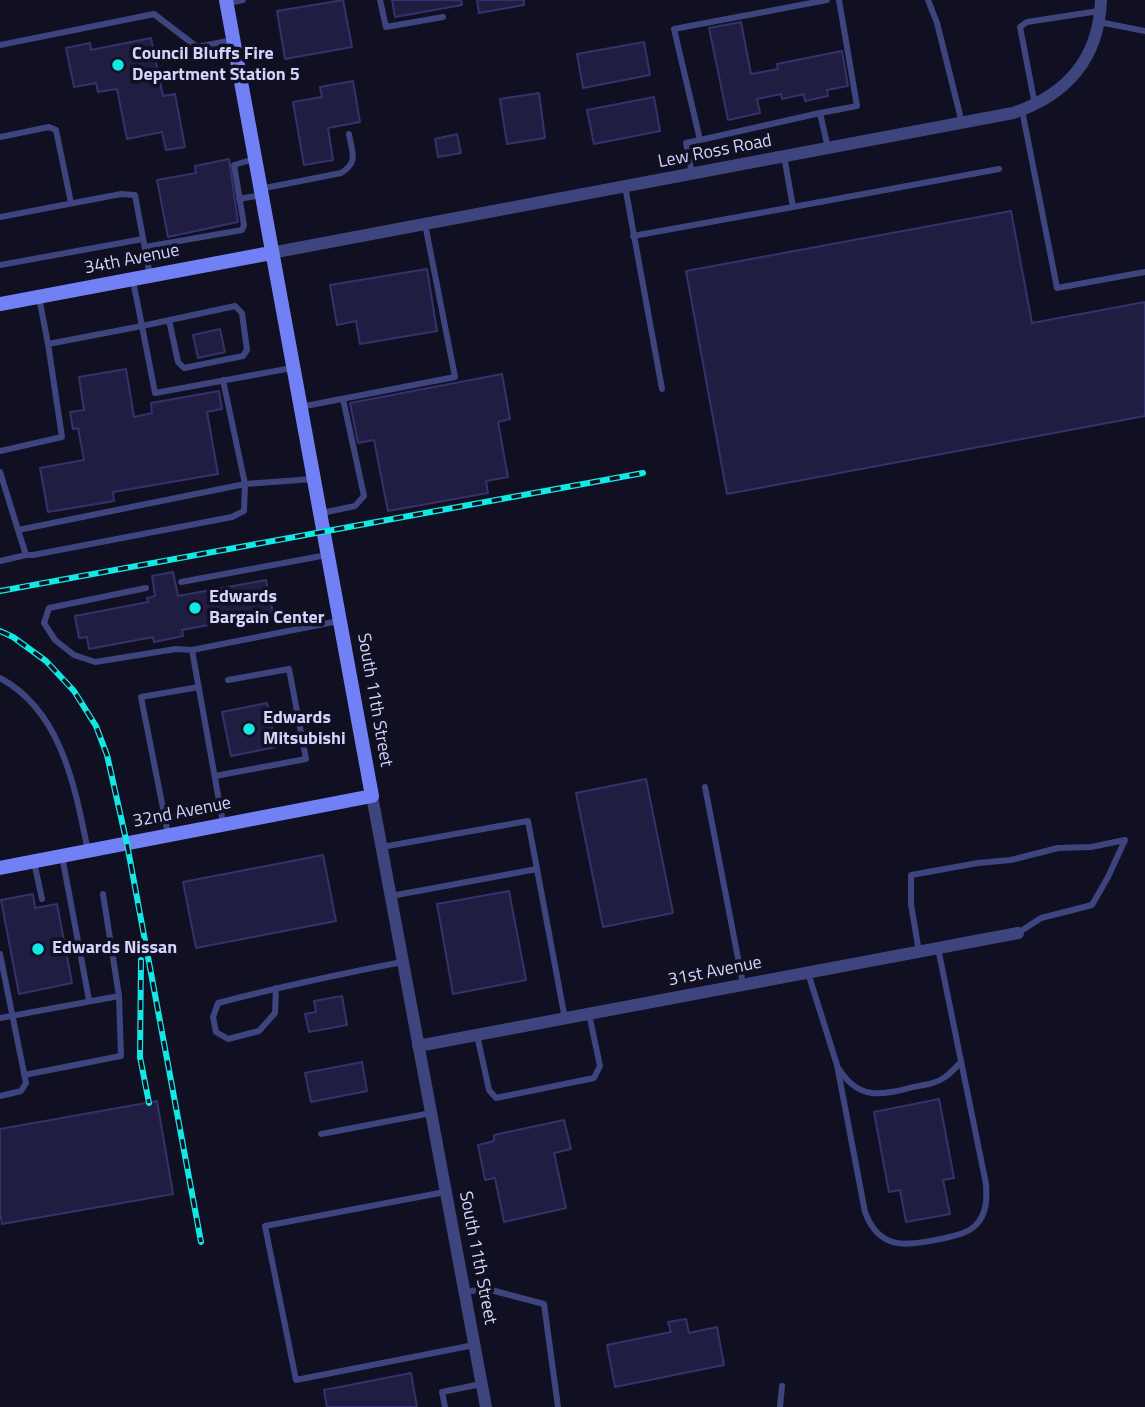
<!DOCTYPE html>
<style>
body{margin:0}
canvas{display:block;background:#101022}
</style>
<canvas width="1145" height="1407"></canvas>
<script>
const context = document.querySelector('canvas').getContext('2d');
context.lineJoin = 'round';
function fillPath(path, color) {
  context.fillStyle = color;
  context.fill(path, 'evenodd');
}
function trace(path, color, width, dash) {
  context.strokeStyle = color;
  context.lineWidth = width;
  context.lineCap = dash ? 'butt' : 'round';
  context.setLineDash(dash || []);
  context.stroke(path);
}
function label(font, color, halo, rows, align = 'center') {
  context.font = font + ' "Titillium Web",sans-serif';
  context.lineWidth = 7;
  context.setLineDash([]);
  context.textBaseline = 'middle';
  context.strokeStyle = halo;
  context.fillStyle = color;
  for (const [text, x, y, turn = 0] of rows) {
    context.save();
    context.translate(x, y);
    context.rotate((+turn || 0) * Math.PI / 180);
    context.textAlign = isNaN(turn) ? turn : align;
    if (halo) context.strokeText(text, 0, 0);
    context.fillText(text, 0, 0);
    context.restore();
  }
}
const building = new Path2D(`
 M343 0 352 47 285 59 277 11Z
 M392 0H461L462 5 395 17Z
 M477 0H524V5L479 13Z
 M741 22 751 74 778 69 777 64 842 51 848 86 827 90 828 96 805 101 804 94 782 99 781 94 757 99 760 113 728 120 709 28Z
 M151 38 163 96 175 94 185 147 166 150 162 132 127 139 117 89 98 92 96 83 74 87 66 48 90 43 91 50Z
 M644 42 650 75 583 88 577 54Z
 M353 81 360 122 328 128 333 160 304 165 293 102 322 97 320 87Z
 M539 93 545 138 507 144 500 99Z
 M654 97 660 131 594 144 587 110Z
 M457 134 461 153 438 157 435 139Z
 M229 159 238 222 168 237 157 180 196 173 195 166Z
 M1011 211 1032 323 1145 302V416L727 494 686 271Z
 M427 269 437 331 360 344 356 321 337 325 330 285Z
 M220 329 225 352 198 358 193 335Z
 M126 369 134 417 152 413 151 403 219 391 222 409 207 412 218 474 113 492 114 501 48 512 40 468 84 460 78 428 73 429 70 412 84 410 79 377Z
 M502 374 510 419 498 422 508 477 486 481 488 493 388 511 374 440 358 443 350 403Z
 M173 572 178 596 266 580 273 613 182 630 183 636 154 642 153 637 89 649 87 637 79 638 75 616 148 602 147 598 155 596 152 576Z
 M267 703 276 747 231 756 222 712Z
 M646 779 673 913 603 927 576 793Z
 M323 855 336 921 196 948 183 882Z
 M509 891 526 980 453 994 437 904Z
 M33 894 35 908 57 904 72 983 19 994 1 900Z
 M342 996 347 1025 309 1032 305 1014 316 1012 314 1001Z
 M362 1062 367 1091 311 1102 305 1073Z
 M939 1099 954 1178 943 1180 950 1214 906 1222 900 1190 889 1192 874 1112Z
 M157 1101 173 1194 2 1224 0 1212V1129Z
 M564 1120 571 1149 554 1153 566 1208 504 1222 495 1178 485 1180 478 1145 494 1141V1135Z
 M686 1319 689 1333 717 1327 724 1365 615 1387 607 1345 671 1332 668 1322Z
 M411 1373 417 1407H327L324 1390Z`);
fillPath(building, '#201d42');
trace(building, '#35316c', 2);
trace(new Path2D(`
 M380 0 386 27 443 17
 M928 0 937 23 962 123
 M228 3 243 0
 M1099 22 1145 31
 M0 45 154 14 197 47 233 40
 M1035 105 1020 27 1027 22 1099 11
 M1022 110 1057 288 1145 272
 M0 137 49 127 56 130 71 203
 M700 140 820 113
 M828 148 820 113 857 106 839 0
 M784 156 793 207 999 169
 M692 174 686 143 700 140 674 29 827 0
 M625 186 662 389
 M260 189 341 173C359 162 352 153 349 134
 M239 199 261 195
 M0 217 121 194 135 195 150 276
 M633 236 793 207
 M145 247 242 230 244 225 234 165 254 159
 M0 265 143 239
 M133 281 142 326 235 306 242 313 247 350 243 356 184 368 178 362 169 320
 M39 297 48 344 142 326 155 393 292 368
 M223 380 245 484 313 479
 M300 407 455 377 425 224
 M0 451 62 437 48 344
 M0 472 18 530 245 484 244 511 232 517 33 555H26L18 530
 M322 513 355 506 364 496 343 399
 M0 561 26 555
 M181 582 327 555
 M146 588 49 608 44 623 55 640 74 655 95 662 176 649 192 650
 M0 678C62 711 75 788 88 851
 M215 776 306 759 289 669 228 680
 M705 787 743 984
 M223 823 192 650 339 621
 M168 834 141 697 199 687
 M382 847 528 821 565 1019
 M62 856 89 1000
 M34 862 42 899
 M391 896 537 869
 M919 952 911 904V875L978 863 1011 860 1058 848 1091 847 1125 840 1108 877 1092 905 1041 918 1018 933
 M0 954 26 1083 21 1091 0 1096
 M808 973 837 1065 865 1212C880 1252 907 1245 941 1239 953 1236 967 1234 976 1225 987 1213 987 1199 986 1184L938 948
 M276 988 275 1013 259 1031 228 1039 216 1032 213 1017 218 1003C279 987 340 974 402 962
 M0 1018 119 996
 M477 1035 489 1090 496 1098 594 1078 600 1066 589 1014
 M839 1069C859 1101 882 1095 913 1087 924 1085 936 1084 945 1077 951 1073 956 1067 961 1062
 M24 1075 121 1056 119 996 103 894
 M321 1134 431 1113
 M445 1192 265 1226 296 1380 474 1345
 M464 1292 487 1289 544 1304 558 1407
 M445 1407 442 1392 481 1384
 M780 1407 782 1386`), '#3e447e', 6);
trace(new Path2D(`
 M271 253 1013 113C1067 95 1099 58 1101 0
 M372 796 486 1407
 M418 1046 1018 933`), '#3e447e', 12);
trace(new Path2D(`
 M0 304 271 253
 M0 868 372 796 226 0`), '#7280f5', 14);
const rail = new Path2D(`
 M0 591 643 473
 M0 631 13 637 46 661 74 691 96 726 107 755 127 844 201 1242
 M141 960 140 1057 149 1103`);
trace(rail, '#11eae4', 6);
trace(rail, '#101022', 3.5, [10]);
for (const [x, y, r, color] of [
 [118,65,7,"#11eae4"],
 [195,608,7,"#11eae4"],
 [249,729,7,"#11eae4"],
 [38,949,7,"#11eae4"]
]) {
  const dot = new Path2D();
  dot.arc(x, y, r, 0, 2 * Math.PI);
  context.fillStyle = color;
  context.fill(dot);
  trace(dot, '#101022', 2.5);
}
label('bold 18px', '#d4d4fc', '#101022', [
 ["Council Bluffs Fire",132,55],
 ["Department Station 5",132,76],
 ["Edwards",209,598],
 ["Bargain Center",209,619],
 ["Edwards",263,719],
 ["Mitsubishi",263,740],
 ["Edwards Nissan",52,949]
], 'left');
label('18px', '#d4d4fc', '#101022', [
 ["Lew Ross Road",715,152,-11],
 ["34th Avenue",132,260,-11],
 ["South 11th Street",374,700,80],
 ["32nd Avenue",182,813,-11],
 ["31st Avenue",715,972,-11],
 ["South 11th Street",477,1258,79]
]);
</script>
